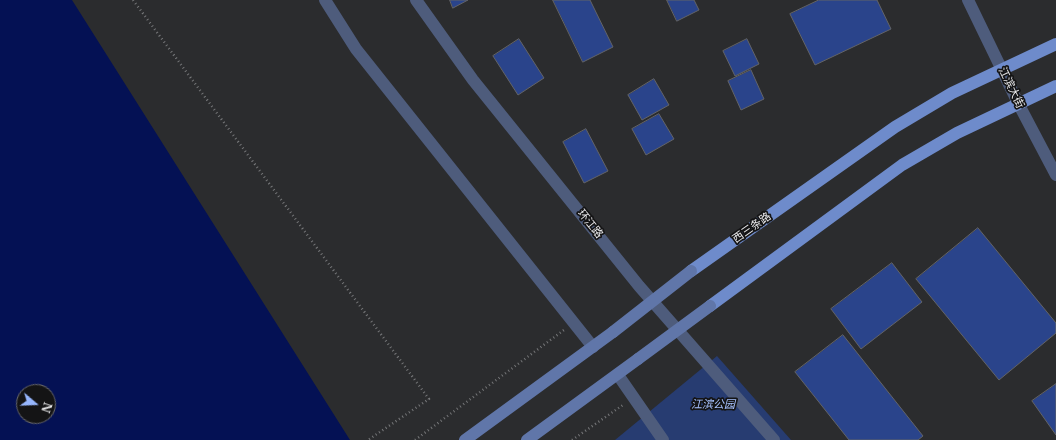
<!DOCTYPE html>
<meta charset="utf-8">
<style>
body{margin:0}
#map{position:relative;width:1056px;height:440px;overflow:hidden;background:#2b2c2e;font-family:"Libre Baskerville",serif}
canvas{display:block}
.north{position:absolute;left:16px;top:384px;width:40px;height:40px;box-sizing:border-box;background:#141415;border:1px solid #69696a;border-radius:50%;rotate:109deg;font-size:11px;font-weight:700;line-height:16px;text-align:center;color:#e8e8ea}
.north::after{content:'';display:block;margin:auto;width:14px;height:18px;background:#96b6fd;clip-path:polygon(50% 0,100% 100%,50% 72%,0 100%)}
</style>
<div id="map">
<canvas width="1056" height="440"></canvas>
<div class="north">N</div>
</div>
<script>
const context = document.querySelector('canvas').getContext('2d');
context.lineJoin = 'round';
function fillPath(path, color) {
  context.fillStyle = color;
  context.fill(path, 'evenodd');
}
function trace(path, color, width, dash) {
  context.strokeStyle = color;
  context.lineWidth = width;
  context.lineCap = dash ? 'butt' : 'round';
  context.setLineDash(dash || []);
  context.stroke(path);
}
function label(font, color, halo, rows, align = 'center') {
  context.font = font + ' "Libre Baskerville","Noto Sans SC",serif';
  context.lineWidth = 3.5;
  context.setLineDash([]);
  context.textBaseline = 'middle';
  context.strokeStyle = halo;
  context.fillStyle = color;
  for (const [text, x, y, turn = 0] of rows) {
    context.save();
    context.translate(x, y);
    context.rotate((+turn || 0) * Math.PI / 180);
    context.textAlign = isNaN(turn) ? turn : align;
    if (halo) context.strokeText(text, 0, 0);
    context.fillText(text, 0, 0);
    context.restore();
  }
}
fillPath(new Path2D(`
 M717 356 791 440H615Z`), '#273c71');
fillPath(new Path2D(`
 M0 0H72L350 440H0ZM24 392H48V416H24Z`), '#041154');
const building = new Path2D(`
 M450 0H468L453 8Z
 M553 0H590L613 47 583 62Z
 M667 0H694L699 10 677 21Z
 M819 0H877L891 29 815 65 790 14Z
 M519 39 544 78 518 95 493 56Z
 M747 39 759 64 735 76 723 51Z
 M751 70 764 99 741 110 728 81Z
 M654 79 669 105 642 120 628 95Z
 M659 114 674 139 646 155 632 129Z
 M586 129 608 171 584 183 563 142Z
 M978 228 1056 323V333L999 380 916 279Z
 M892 263 922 302 861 349 831 309Z
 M843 335 923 436 918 440H849L795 372Z
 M1056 384V435L1032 401Z`);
fillPath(building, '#2a448b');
trace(building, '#636467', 1);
trace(new Path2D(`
 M133 0 429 399 368 440
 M415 440 564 330
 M572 440 623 405`), '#77787a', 2.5, [1, 3]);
trace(new Path2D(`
 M325 0 356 49 593 347
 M416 0 473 80 639 286 774 440
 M968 0 1018 103 1056 175
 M618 375 663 440`), '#4e5c7c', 12);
trace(new Path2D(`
 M465 440 613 332
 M527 440 638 359`), '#6076a9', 12);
trace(new Path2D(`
 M691 271 895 127 952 93 1056 44
 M710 306 902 165 957 133 1056 86`), '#6e8bcb', 12);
trace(new Path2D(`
 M613 332 691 271
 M638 359 710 306`), '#6076a9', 12);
label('11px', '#e8e8ea', '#141415', [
 ["江滨大街",1011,88,64],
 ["环江路",590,224,51],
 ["西三条路",752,228,-35]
]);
label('italic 11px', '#a6c1fd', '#141415', [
 ["江滨公园",713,405]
]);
</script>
